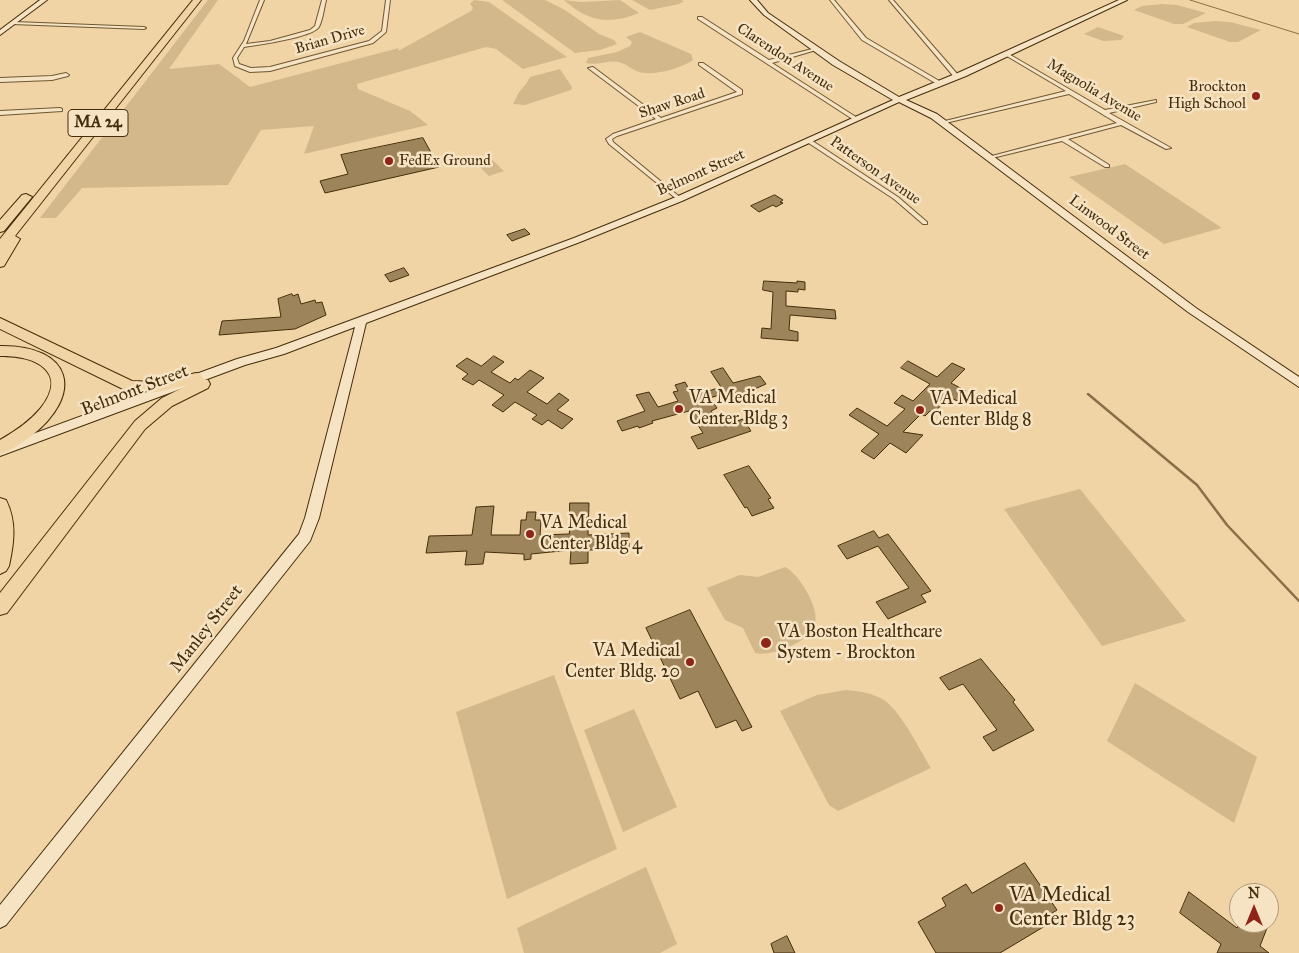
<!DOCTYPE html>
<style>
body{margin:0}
#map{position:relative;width:1299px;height:953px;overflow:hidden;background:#f0d4a5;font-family:"IM FELL Great Primer",serif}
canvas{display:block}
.north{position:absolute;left:1229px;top:883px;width:50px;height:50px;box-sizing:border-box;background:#f5e3c4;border:1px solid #ae9a7a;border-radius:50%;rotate:0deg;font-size:14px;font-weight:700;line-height:20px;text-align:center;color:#442d0a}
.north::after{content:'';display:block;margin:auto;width:18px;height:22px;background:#8f2418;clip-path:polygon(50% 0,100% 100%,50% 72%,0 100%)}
</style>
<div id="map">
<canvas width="1299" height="953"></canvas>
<div class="north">N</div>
</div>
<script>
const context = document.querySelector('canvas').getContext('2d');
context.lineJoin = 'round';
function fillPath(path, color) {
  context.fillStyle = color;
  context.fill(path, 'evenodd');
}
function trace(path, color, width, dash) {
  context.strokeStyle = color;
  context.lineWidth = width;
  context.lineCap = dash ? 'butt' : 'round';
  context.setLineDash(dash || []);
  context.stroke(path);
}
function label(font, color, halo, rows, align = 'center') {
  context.font = font + ' "IM FELL Great Primer",serif';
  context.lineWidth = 5;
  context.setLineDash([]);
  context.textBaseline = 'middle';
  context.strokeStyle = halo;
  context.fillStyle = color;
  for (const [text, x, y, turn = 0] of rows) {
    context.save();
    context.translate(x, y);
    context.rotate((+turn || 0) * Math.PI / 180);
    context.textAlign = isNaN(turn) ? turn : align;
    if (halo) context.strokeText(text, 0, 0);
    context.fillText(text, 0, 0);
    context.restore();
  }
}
fillPath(new Path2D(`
 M208 0H218L169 69 219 64 250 87 399 48 398 51 471 11 473 8 470 4 474 0 489 2 567 57 523 69 496 49 486 47 357 84 358 89 410 111 428 125 304 154 314 126 261 130 228 185 82 188 56 218H40Z
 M502 0H545L565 10 599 34 614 40 617 44 600 50 575 53Z
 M564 0 581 2 620 0 639 13C609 25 588 22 564 0Z
 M632 0H681L684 1 679 4 650 10Z
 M1162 4 1177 5 1206 13 1183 24H1174L1134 10 1142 6Z
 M1215 21 1230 22 1261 30 1238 42H1230L1187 27 1194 23Z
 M1098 27 1124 36 1121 40 1103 41 1084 34Z
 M640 32 691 54 693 60C680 69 654 76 639 72 632 70 626 63 618 62 607 60 598 66 586 63L588 58 617 52 630 46 632 42 626 37Z
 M560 69 572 87 571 90 525 105 513 104 519 92 526 84 530 77Z
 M488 156 504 171 489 176 474 161Z
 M1125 164 1222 228 1164 244 1069 177Z
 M1080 489 1186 621 1102 646 1004 509Z
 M785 567C799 574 820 608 815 624 810 642 772 657 755 653L743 628 725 620 707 588 740 575 758 577Z
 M554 675 617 849 507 899 456 712Z
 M1135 683 1257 757 1234 823 1107 741Z
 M846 690C859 691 873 693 884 700 903 714 919 749 931 768L838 811 829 805 780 711 817 695Z
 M634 709 677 807 623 832 584 730Z
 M646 867 677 944 660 953H524L517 928Z`), '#d3b88b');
trace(new Path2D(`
 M1190 0 1299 34`), '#886f47', 1);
trace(new Path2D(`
 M1088 394 1197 485 1227 525 1299 601`), '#886f47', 2.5);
const building = new Path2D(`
 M423 138 439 167 325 193 320 181 348 174 341 155Z
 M775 195 783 200 780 202 783 203 776 207 773 205 759 212 751 206Z
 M525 229 530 234 512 241 507 235Z
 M404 268 409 275 390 282 385 275Z
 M764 281 797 283V281L805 282V290L798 289V292L786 291V306L835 310 836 319 790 315 789 330 798 332V341L761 338 762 328 771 329 773 292 763 290Z
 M292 294 293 296 298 294 301 304 315 300 316 303 322 302 326 315 295 329 219 335 222 321 281 317 278 299Z
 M494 356 504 362 491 372 510 383 515 378 518 380 530 370 544 378 527 392 547 404 559 393 569 400 557 410 573 419 562 429 548 420 542 425 532 419 537 415 515 402 503 412 492 405 504 395 479 380 473 385 462 379 468 374 456 366 467 358 481 366Z
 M908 361 937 377 952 363 965 369 951 383 966 391 957 401 950 397 933 413 930 411 925 416 921 414 903 432 923 435 906 453 890 443 874 459 861 451 879 434 849 415 857 408 887 426 905 409 894 403 902 395 913 401 930 384 901 368Z
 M723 368 733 383 760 376 766 384 741 395 740 394 728 398 725 393 710 398 717 408 711 411 721 426 743 419 751 431 698 449 691 437 703 433 689 411 652 421 653 423 639 428 638 426 622 431 617 421 645 411 636 395 649 392 658 407 678 401 673 392 678 391 675 385 685 382 693 396 721 387 711 372Z
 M749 466 771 498 768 499 774 508 752 516 747 507 745 508 724 475Z
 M570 503H589L588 535 629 533V549L588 550V563L570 564 571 550 531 554V559L524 560V554L485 552 483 564 465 565 467 551 426 553 429 536 472 535 476 507 494 506 491 535H520L521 520H526L527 512H536L535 520H541L540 535 569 534Z
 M874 531 879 538 888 534 931 591 921 595 926 602 888 619 876 602 909 588 878 546 847 559 838 546Z
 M690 610 752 727 742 731 736 720 716 728 698 691 680 699 646 628Z
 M981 659 1015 700 1013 702 1034 730 993 751 983 737 997 730 963 684 949 690 940 678Z
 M1025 863 1057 910 1046 917 1050 923 1000 953H936L918 922 946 906 942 898 966 884 972 893Z
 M1189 892 1237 928 1239 923H1269L1260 946 1269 953H1217L1221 944 1180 913Z
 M787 936 795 953H774L771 944Z`);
fillPath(building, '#9d845b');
trace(building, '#442d0a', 1);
const street = new Path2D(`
 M260 0H264L246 44 270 41 310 30 315 26 322 0H326C324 8 323 19 319 27 313 37 258 45 244 47L237 58 239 64 251 68 270 67 369 41 382 31 386 0H390L386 32 373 43 270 71 250 72 235 66 233 58 244 41Z
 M830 0H834L866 38 941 82V84H937L862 40Z
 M889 0H893L959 76V78H955Z
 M698 17H702L769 60 816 48V50L772 63 859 119 854 120 698 19Z
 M14 22 144 27 146 28 144 29 12 24V22Z
 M1007 53 1105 110 1156 100V102L1109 113 1171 148 1166 149 1121 125 1068 139 1109 165V167H1105L1062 141 988 159V157L1117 123 1069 94 941 124V122L1066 91 1005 55V54Z
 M699 63H703L742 90V94L617 136 612 139 613 142 681 198 682 199 679 201 609 144 606 139 613 134 656 119 588 68 593 67 661 118 737 92 699 65Z
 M66 73 69 75 68 76 52 80 0 82V78L52 76Z
 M60 108 62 109V111L0 115V111Z
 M807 140H811L898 197 927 222V224H923L894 199 807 142Z`);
const secondary = new Path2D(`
 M40 0H47L0 35V30Z
 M750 0H757L768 13 839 61 899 97 960 72 1119 0H1127L966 76 906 100 937 114 1196 308 1299 377V387L1188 312 931 118 899 102 682 201 580 242 366 323 319 518 310 541 6 925 0 928V905L299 534 305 518 355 327 284 354 245 365 0 456V446L237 359 276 348 574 238 676 197 893 100 833 65 764 15Z`);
const highway = new Path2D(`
 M193 0H201L15 236 20 239 4 266 0 267V239Z
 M26 194 32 197 4 231 0 232V220L22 195Z
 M0 318 132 381 157 382 196 373 201 374 203 379 208 380 210 384 208 388 172 406 145 429 7 613 0 615V593L135 421 162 398 188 385 157 392 125 390 0 329Z
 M0 346C72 345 86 394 30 437 21 443 11 451 0 454V440C14 432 29 422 40 409 70 372 35 355 0 356Z
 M0 498 6 500C17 522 14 543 9 566L6 571 0 574Z`);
trace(street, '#6f5731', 2);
trace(secondary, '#442d0a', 2);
trace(highway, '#442d0a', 2);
fillPath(street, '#f5e3c4');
fillPath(secondary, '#f5e3c4');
fillPath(highway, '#f0d4a5');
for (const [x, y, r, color] of [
 [1256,96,5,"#8f2418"],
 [389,161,5,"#8f2418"],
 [679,409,5,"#8f2418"],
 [920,410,5,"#8f2418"],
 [530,534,5,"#8f2418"],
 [766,643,6,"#8f2418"],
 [690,662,5,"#8f2418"],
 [999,908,5,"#8f2418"]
]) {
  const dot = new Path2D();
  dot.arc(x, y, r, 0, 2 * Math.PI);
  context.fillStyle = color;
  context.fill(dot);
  trace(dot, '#f5e3c4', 2);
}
label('15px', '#442d0a', '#f5e3c4', [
 ["Brian Drive",330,40,-16],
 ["Clarendon Avenue",785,58,33],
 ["Magnolia Avenue",1094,91,31],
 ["Shaw Road",672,104,-18],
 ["Patterson Avenue",875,171,35],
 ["Belmont Street",701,173,-24],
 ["Linwood Street",1109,228,37]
]);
label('15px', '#442d0a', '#f5e3c4', [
 ["Brockton",1246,87],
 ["High School",1246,104],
 ["FedEx Ground",399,161,"left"]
], 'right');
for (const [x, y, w] of [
 [98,123,60]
]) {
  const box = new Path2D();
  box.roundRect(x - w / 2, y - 13.5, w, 27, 4);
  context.fillStyle = '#f5e3c4';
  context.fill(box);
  trace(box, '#442d0a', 1);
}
label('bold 16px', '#442d0a', null, [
 ["MA 24",98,123]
]);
label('18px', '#442d0a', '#f5e3c4', [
 ["Belmont Street",135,391,-21],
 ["Manley Street",207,629,-52]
]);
label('18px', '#442d0a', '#f5e3c4', [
 ["VA Medical",689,399],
 ["Center Bldg 3",689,420],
 ["VA Medical",930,400],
 ["Center Bldg 8",930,421],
 ["VA Medical",540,524],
 ["Center Bldg 4",540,545],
 ["VA Boston Healthcare",777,633],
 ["System - Brockton",777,654],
 ["VA Medical",680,652,"right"],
 ["Center Bldg. 20",680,673,"right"]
], 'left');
label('21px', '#442d0a', '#f5e3c4', [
 ["VA Medical",1009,896],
 ["Center Bldg 23",1009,920]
], 'left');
</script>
